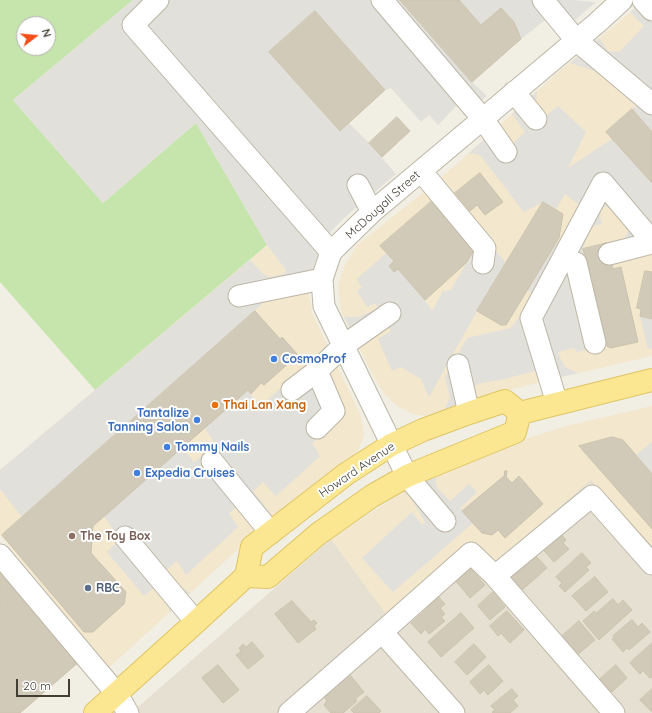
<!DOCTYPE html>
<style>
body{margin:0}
#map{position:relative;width:652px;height:713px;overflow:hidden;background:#f1eee3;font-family:Quicksand,sans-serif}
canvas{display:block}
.north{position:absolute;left:16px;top:16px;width:40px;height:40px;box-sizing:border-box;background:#fff;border:1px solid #b3b2ad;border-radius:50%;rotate:74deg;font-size:11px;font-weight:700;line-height:16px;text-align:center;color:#423e33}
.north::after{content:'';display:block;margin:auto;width:14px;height:18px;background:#f34e18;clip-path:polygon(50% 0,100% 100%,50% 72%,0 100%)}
.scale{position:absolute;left:16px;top:679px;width:54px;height:18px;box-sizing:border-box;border:2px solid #423e33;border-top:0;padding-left:5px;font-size:12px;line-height:14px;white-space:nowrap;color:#423e33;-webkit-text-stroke:3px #fff;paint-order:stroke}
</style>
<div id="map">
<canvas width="652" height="713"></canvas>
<div class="north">N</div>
<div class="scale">20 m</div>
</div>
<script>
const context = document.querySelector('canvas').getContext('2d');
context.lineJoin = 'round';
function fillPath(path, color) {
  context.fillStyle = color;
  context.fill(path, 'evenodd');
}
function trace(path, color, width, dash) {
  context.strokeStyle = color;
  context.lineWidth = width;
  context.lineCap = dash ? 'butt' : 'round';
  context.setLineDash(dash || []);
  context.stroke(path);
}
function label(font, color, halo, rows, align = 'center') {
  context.font = font + ' Quicksand,sans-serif';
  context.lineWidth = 4;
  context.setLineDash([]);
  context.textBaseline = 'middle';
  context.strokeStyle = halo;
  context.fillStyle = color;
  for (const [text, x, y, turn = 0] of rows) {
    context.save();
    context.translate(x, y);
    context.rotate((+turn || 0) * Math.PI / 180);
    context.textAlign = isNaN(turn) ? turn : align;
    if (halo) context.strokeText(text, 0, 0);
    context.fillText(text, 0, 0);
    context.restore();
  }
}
fillPath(new Path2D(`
 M591 479 652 548V713H131L331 539 388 616 468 544 490 566Z`), '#e5e0d1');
fillPath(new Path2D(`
 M645 0H652V356L540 382 481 398 443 412 426 416 412 414 397 406 385 395 374 377 341 312 338 285 344 267 357 245 425 191 469 153 556 74Z
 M267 245 286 270 313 268 309 294 312 313 361 416 364 435 359 449 349 461 273 517 109 668 0 535V470Z
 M652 406V548L591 480 490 566 469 544 388 617 331 539 417 483 498 448 566 426Z`), '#f3e7ce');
fillPath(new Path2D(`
 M0 0H133L13 100 103 203 196 123 267 245 95 390 0 282ZM24 24H48V48H24Z`), '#c6e5ac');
fillPath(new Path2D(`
 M133 0H400L472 82 487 96 465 114 461 101 438 125 429 115 421 122 391 88 385 90 315 11 270 52 340 131 349 123 369 143 396 174 344 218 323 240 313 268 309 294 295 289 269 296 255 311 22 517 0 489V470L250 260 262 273 269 277 285 274 286 270 267 245 196 123 103 203 13 100Z
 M459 0H572L596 2 559 34 550 16 521 39 514 22 501 8 481 25Z
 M645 0H652V132L632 109 649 97 612 82 592 70 570 63 599 38 608 51 619 52 644 26 630 12Z
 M537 91 536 104 546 116 558 106 586 132 568 168 612 139 652 183V253L612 265 607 243 624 239 628 231V221L612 206 605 207 601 209 600 216 602 224 590 227 583 249 607 346 576 352 575 348 558 352 561 360 565 367 578 373 540 382 538 370 501 380 492 381 478 384 470 388 471 393 481 398 443 412 450 398 445 377 467 338 511 328 535 296 527 290 558 241 566 245 579 205 565 194 556 209 543 202 524 212 480 155 469 153 498 127 510 146 525 132 512 114Z
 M443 190 506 263 477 311 429 397 421 379 401 367 392 371 378 339 391 331 388 327 364 341 360 349 344 317H359L370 312 378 308 375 303 367 307 357 291 362 288 357 279 386 253 394 261 389 266 394 272 398 269 425 300 432 311 443 291 451 290 474 250 427 194Z
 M640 316 652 319V348L648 349Z
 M327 344 337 367 331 366 324 373 330 426 312 443 320 456 276 496 263 482 253 491 273 517 256 533 244 501 229 513 238 527 186 575 177 561 162 573 190 593 170 612 167 600 156 586 144 596 107 552 120 540 104 516 182 448 194 462 216 445 205 428 248 390 259 407 321 353Z
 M652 442V474L636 455Z
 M436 474V482L437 488 450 501 469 484 477 492 460 508 473 523 393 592 362 558 412 512 422 525 425 522 406 490Z`), '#e1e0db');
const building = new Path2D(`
 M400 0H459L481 25 501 8 514 22 521 39 472 82Z
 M315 11 385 90 340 131 269 52Z
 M632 109 652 132V183L606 132Z
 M397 117 410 131 382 157 369 143Z
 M480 173 503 202 485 215 477 205 470 211 455 193Z
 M432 201 474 250 466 263 425 300 398 269 394 272 389 266 394 261 380 246Z
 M543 202 563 214 559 238 506 325H501L477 311Z
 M607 243 613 269 621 267 638 342 610 348 607 346 583 249Z
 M645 271 652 272V319L640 316 641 309 637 308Z
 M255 311 280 339 282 337 298 355 264 385 261 383 251 394 248 390 93 526 91 553 126 592 124 604 93 632H84L2 535Z
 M612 437 623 440 652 474V529L579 446Z
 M505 471H507L506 477 512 483 519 476 543 504 505 538 498 530 492 535 482 533 462 511 504 476Z
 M554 530 560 537 562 535 566 540 563 543 569 549 554 562 538 544Z
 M582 553 591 563 586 567 589 570 565 592 559 586 562 583 556 577Z
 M535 555 547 568 521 591 509 578Z
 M469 567 485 585 470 598 455 580Z
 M0 570 80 661 20 713H0Z
 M595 577 608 592 586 611 572 596Z
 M493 592 505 607 490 620 478 606Z
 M436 594 445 604 440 608 445 614 441 617 445 621 429 634 425 629 421 634 411 623 429 607 426 603Z
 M613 599 618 605 623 600 632 610 599 640 583 621 594 611 596 613Z
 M292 601 311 622 314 620 317 623 314 626 316 629 298 643 275 614Z
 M507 611 524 630 510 643 501 633 498 636 490 626Z
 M461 613 474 628 441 657 428 642Z
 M632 620 638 627 642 623 650 632 629 650 627 648 623 652 612 639 615 638 613 636Z
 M579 621 595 640 576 656 560 638Z
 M252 642 264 656 248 669 236 655 241 651 239 648 243 644 246 647Z
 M652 643V677L650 678 643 671 640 674 630 663Z
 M474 644 486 657 467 675 455 662Z
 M218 665 239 690 223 703 202 678Z
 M489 665 503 681 488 695 484 690 480 694 470 682Z
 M616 665 627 678 612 692 600 679Z
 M350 675 364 692 355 699 357 701 343 713H335L334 712 331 713 324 705 327 701 324 697Z
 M512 689 518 696 513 700 518 706 510 713H493L492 712 495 710 491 706Z
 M652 689V712L640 700Z
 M367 696 381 711 379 713H354L351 710Z`);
fillPath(building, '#d2cab9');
trace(building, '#ccc3ac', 1);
const minor = new Path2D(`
 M158 0 133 25 331 252
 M382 0 483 119 506 152
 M543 0 576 40 652 104
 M643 0 652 10
 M514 92 536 119
 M421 171 485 248 483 263
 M358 185 372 212
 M609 254 652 243
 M576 263 595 343
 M239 296 322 279
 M458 365 469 413
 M292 390 317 371 343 346 390 313
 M557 403 531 318 603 183 652 241
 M317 428 334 411 317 371
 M212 461 271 533
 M445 521 407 476 324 306 322 279 331 252 372 212 597 23 622 0
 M125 537 196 622
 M0 555 117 694 128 713
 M495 576 614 713
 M382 632 454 713
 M289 713 382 632 471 553 495 576 592 496 652 564`);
const major = new Path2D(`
 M520 413 652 380
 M246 576 268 577 318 534 372 496 407 476 515 432 520 413
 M95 713 196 622 246 576 252 547 346 474 391 445 423 430 469 413 505 401 520 413`);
trace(minor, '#bcb6a6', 23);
trace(major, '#dfc563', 24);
trace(minor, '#fff', 21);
trace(major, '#fbe792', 22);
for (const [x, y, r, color] of [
 [274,359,4,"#3f7fe0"],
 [215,405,4,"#e8710a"],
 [197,420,4,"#3f7fe0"],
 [167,447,4,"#3f7fe0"],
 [137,473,4,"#3f7fe0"],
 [72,536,4,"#8d6e63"],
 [88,588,4,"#5c6f8a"]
]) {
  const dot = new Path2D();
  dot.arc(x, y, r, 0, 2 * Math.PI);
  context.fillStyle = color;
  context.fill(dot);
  trace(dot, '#fff', 1.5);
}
label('12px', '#423e33', '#fff', [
 ["McDougall Street",383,205,-42],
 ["Howard Avenue",357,470,-34]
]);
label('bold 12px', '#366cbe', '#fff', [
 ["CosmoProf",282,359],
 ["Tantalize",189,413,"right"],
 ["Tanning Salon",189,427,"right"],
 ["Tommy Nails",175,447],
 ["Expedia Cruises",145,473]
], 'left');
label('bold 12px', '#c56008', '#fff', [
 ["Thai Lan Xang",223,405]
], 'left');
label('bold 12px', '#785e54', '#fff', [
 ["The Toy Box",80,536]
], 'left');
label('bold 12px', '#4e5e75', '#fff', [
 ["RBC",96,588]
], 'left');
</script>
